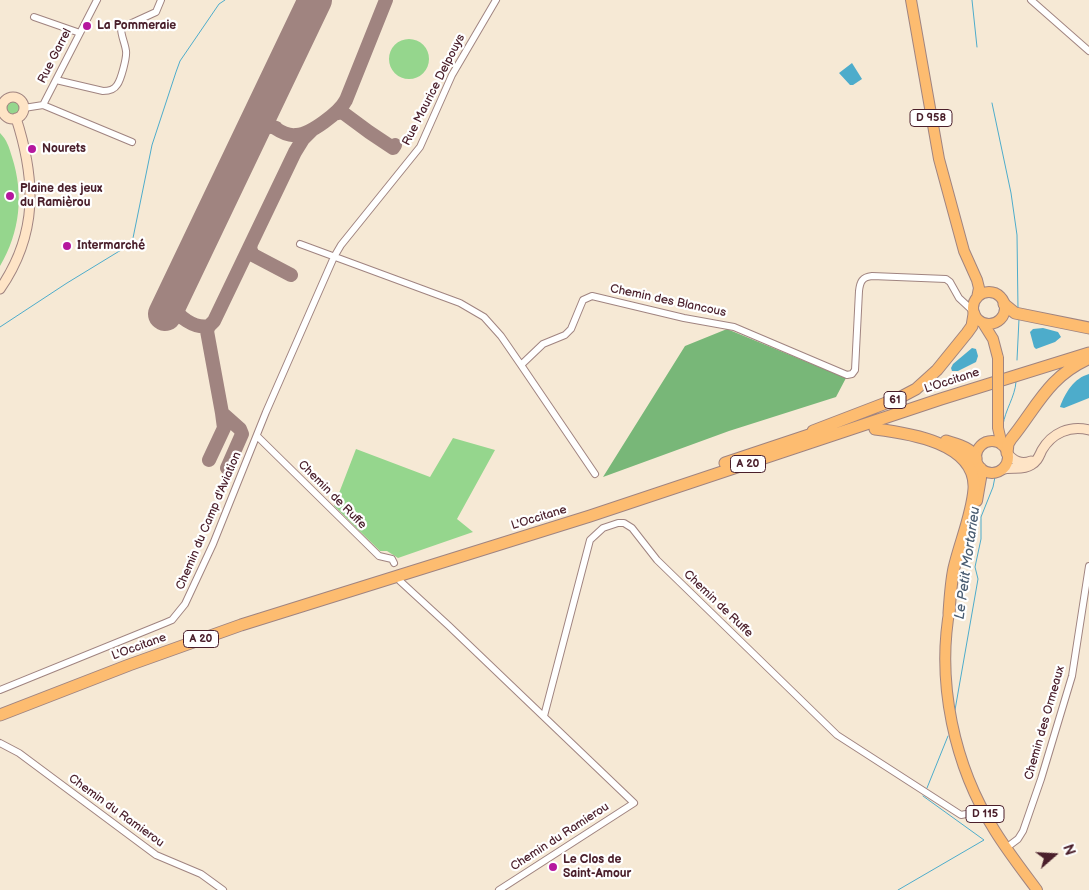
<!DOCTYPE html>
<meta charset="utf-8">
<style>
body{margin:0}
#map{position:relative;width:1089px;height:890px;overflow:hidden;background:#f6e9d5;font-family:"Balsamiq Sans",sans-serif}
canvas{display:block}
.north{position:absolute;left:1029px;top:830px;width:50px;height:50px;-webkit-text-stroke:4px #fff;paint-order:stroke;rotate:71deg;font-size:14px;font-weight:700;line-height:20px;text-align:center;color:#4a1f2b}
.north::after{content:'';display:block;margin:auto;width:18px;height:22px;background:#4a1f2b;clip-path:polygon(50% 0,100% 100%,50% 72%,0 100%)}
</style>
<div id="map">
<canvas width="1089" height="890"></canvas>
<div class="north">N</div>
</div>
<script>
const context = document.querySelector('canvas').getContext('2d');
context.lineJoin = 'round';
function fillPath(path, color) {
  context.fillStyle = color;
  context.fill(path, 'evenodd');
}
function trace(path, color, width, dash) {
  context.strokeStyle = color;
  context.lineWidth = width;
  context.lineCap = dash ? 'butt' : 'round';
  context.setLineDash(dash || []);
  context.stroke(path);
}
function label(font, color, halo, rows, align = 'center') {
  context.font = font + ' "Balsamiq Sans",sans-serif';
  context.lineWidth = 4.5;
  context.setLineDash([]);
  context.textBaseline = 'middle';
  context.strokeStyle = halo;
  context.fillStyle = color;
  for (const [text, x, y, turn = 0] of rows) {
    context.save();
    context.translate(x, y);
    context.rotate((+turn || 0) * Math.PI / 180);
    context.textAlign = isNaN(turn) ? turn : align;
    if (halo) context.strokeText(text, 0, 0);
    context.fillText(text, 0, 0);
    context.restore();
  }
}
fillPath(new Path2D(`
 M389 59a20 20 0 1 1 40 0a20 20 0 1 1-40 0Z
 M5 108a8 8 0 1 1 16 0a8 8 0 1 1-16 0Z
 M0 133C7 140 9 147 12 157 24 194 20 232 0 266Z
 M453 438 495 450 457 519 473 532 398 558 387 551H380L334 506 356 449 430 477Z`), '#95d68d');
fillPath(new Path2D(`
 M727 329 846 378 836 397 729 431 603 477 685 346Z`), '#78b778');
fillPath(new Path2D(`
 M852 63 862 79 853 85H850L839 73Z
 M1043 328 1058 332 1061 337 1055 342 1036 349 1034 347 1030 332 1033 329Z
 M972 348 976 349 978 356 976 362 958 371H952L951 368 953 364Z
 M1089 374V398L1064 408 1060 407C1065 393 1074 378 1089 374Z`), '#4daccb');
trace(new Path2D(`
 M972 0 977 47
 M992 103 1011 193 1017 235 1018 309
 M0 327 67 283 126 247 133 238 152 145 176 72 180 61 219 4 225 0
 M1017 360 1019 319
 M1003 425C1005 410 1015 397 1016 382
 M955 710 978 579 975 567 981 539V517L993 487 995 477
 M927 788 948 736
 M898 890 984 840 923 796`), '#4daccb', 1);
trace(new Path2D(`
 M273 87C270 94 263 105 264 113 264 119 269 125 275 128 281 132 289 136 296 135 310 135 340 112 346 100L386 0
 M334 114 342 112 369 132 393 148 395 145
 M250 137C259 130 264 124 276 128
 M251 244 250 249 253 255 291 275
 M182 279C179 287 174 295 174 303 175 317 196 329 209 326L214 321 295 152 303 139 312 130
 M209 326 207 331 222 413 240 429 242 434 227 468
 M209 460 224 428 222 413`), '#a08480', 14);
trace(new Path2D(`
 M165 314 315 0`), '#a08480', 34);
const street = new Path2D(`
 M1031 0 1089 51
 M34 17 80 33
 M56 80 103 91C109 91 114 90 117 85 121 80 127 57 126 51 125 43 121 36 121 28L156 12 161 0
 M43 105 97 0
 M24 108 43 105 132 142
 M300 244 460 303 484 317 501 336 521 365 543 344 565 335 571 329 583 300 592 296 684 318 734 327 847 375 852 374 855 370 859 291C860 282 862 277 872 276L946 279 950 282 959 298 973 311
 M521 365 595 474
 M257 436 379 556 392 559 394 563
 M400 581 449 626 634 803 499 890
 M0 690 165 623 172 620 185 604 213 544 266 412 334 257 341 245 420 147 452 75 496 0
 M544 716 590 540 603 528 618 523H624L632 528 657 560 837 735 961 815 966 814 981 807
 M0 743 19 753 156 855 201 874 223 890
 M1006 848 1018 839 1023 831 1041 779 1072 676 1089 566`);
const secondary = new Path2D(`
 M2 108a11 11 0 1 1 22 0a11 11 0 1 1-22 0Z
 M0 289C38 234 36 180 16 118
 M1007 453C1014 461 1021 465 1031 461
 M1001 470C1011 466 1022 471 1031 465 1038 461 1039 456 1042 450 1052 433 1070 425 1089 430`);
const primary = new Path2D(`
 M911 0 939 159 964 251 977 280 979 288 977 298
 M973 308a16 16 0 1 1 32 0a16 16 0 1 1-32 0Z
 M983 323 993 339 998 358
 M998 395V428L1002 445
 M976 457a16 16 0 1 1 32 0a16 16 0 1 1-32 0Z
 M977 501 981 478V468
 M950 607C936 682 954 766 995 831 1008 852 1023 871 1037 890`);
const highway = new Path2D(`
 M1004 304 1015 313 1089 328
 M875 429C908 433 977 443 974 489 972 515 960 542 954 568 951 582 950 598 949 613
 M813 431 899 398 916 389 937 370 967 333 972 326 974 314
 M946 441C958 445 970 447 976 458
 M1007 453 1008 444 1011 439C1037 407 1048 377 1088 359
 M725 463 821 431
 M0 715 129 665 241 625 590 516 941 399 1089 353`);
trace(street, '#a08480', 8);
trace(secondary, '#a08480', 11);
trace(primary, '#a08480', 12);
trace(highway, '#a08480', 13);
trace(street, '#fff', 6);
trace(secondary, '#fee4c6', 9);
trace(primary, '#fdbc70', 10);
trace(highway, '#fdbc70', 11);
const primaryBridge = new Path2D(`
 M998 358V395`);
trace(primaryBridge, '#a08480', 12, []);
trace(primaryBridge, '#fdbc70', 10);
for (const [x, y, r, color] of [
 [87,26,5,"#b5179e"],
 [32,149,5,"#b5179e"],
 [10,196,5,"#b5179e"],
 [67,246,5,"#b5179e"],
 [553,867,5,"#b5179e"]
]) {
  const dot = new Path2D();
  dot.arc(x, y, r, 0, 2 * Math.PI);
  context.fillStyle = color;
  context.fill(dot);
  trace(dot, '#fff', 2);
}
for (const [x, y, w] of [
 [931,118,42],
 [895,400,22],
 [748,464,35],
 [201,639,35],
 [985,814,38]
]) {
  const box = new Path2D();
  box.roundRect(x - w / 2, y - 8.5, w, 17, 4);
  context.fillStyle = '#fff';
  context.fill(box);
  trace(box, '#4a1f2b', 1);
}
label('bold 11px', '#4a1f2b', null, [
 ["D 958",931,118],
 ["61",895,400],
 ["A 20",748,464],
 ["A 20",201,639],
 ["D 115",985,814]
]);
label('bold 12px', '#4a1f2b', '#fff', [
 ["La Pommeraie",97,26],
 ["Nourets",42,149],
 ["Plaine des jeux",20,189],
 ["du Ramièrou",20,203],
 ["Intermarché",77,246],
 ["Le Clos de",563,860],
 ["Saint-Amour",563,874]
], 'left');
label('12px', '#4a1f2b', '#fff', [
 ["Rue Garrel",55,56,-63],
 ["Rue Maurice Delpouys",434,90,-63],
 ["Chemin des Blancous",668,301,12],
 ["L'Occitane",952,381,-18],
 ["Chemin de Ruffe",332,495,45],
 ["L'Occitane",539,518,-17],
 ["Chemin du Camp d'Aviation",209,521,-67],
 ["Chemin de Ruffe",718,604,44],
 ["L'Occitane",139,647,-20],
 ["Chemin des Ormeaux",1045,723,-74],
 ["Chemin du Ramierou",116,811,36],
 ["Chemin du Ramierou",560,837,-33]
]);
label('italic 14px', '#4b5e73', '#fff', [
 ["Le Petit Mortarieu",968,563,-82]
]);
</script>
